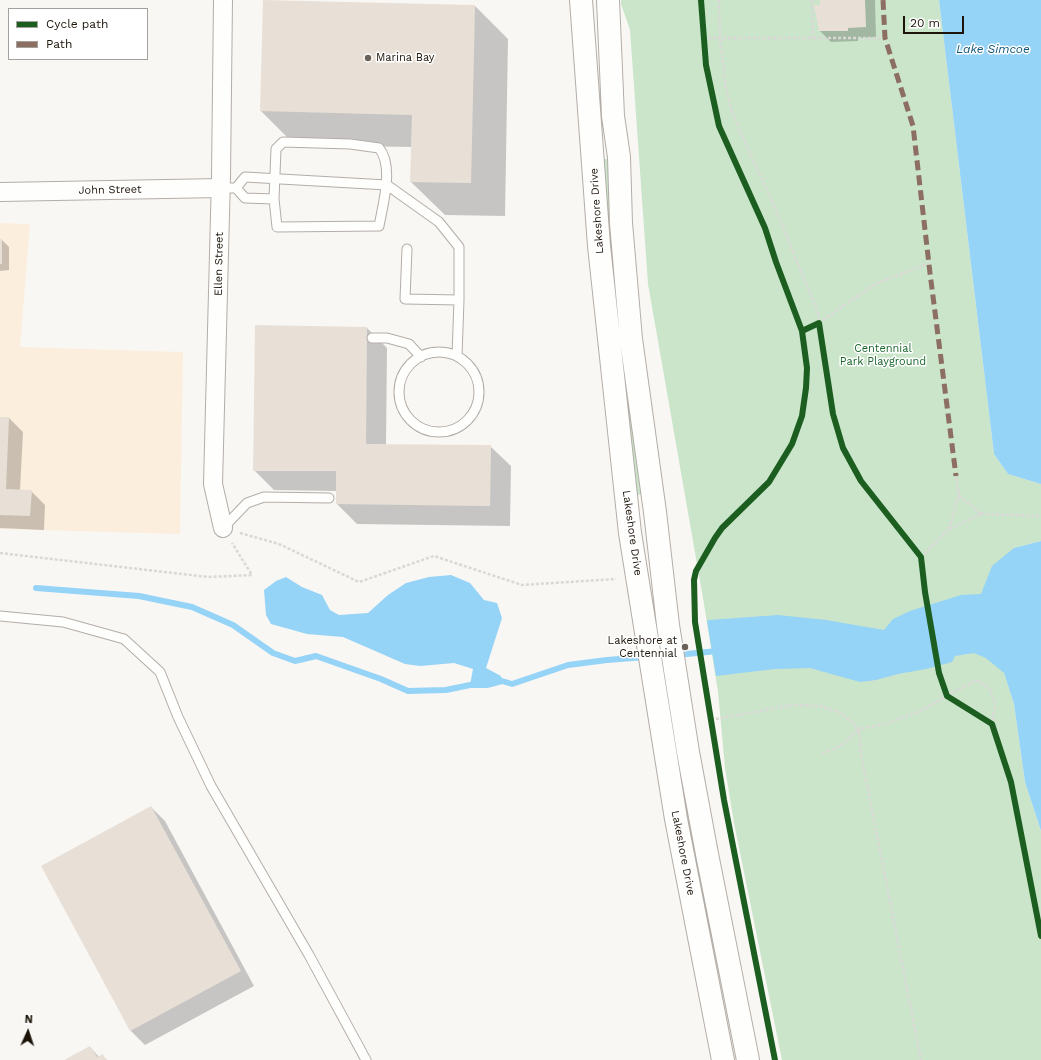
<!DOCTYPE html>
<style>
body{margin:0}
#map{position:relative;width:1041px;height:1060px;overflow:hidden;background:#f9f7f4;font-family:"Work Sans",sans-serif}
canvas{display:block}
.legend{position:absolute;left:8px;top:8px;width:140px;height:52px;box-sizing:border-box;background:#fff;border:1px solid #a4a19d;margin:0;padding:5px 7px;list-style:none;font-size:12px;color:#1c1409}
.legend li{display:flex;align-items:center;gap:8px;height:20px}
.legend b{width:20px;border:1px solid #a4a19d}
.north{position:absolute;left:8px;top:1012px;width:40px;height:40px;-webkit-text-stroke:3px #fff;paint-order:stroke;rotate:3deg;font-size:11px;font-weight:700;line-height:16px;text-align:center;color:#1c1409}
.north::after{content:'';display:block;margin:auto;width:14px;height:18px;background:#1c1409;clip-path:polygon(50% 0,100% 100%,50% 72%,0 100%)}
.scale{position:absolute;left:903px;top:16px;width:61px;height:18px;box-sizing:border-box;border:2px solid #1c1409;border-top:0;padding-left:5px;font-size:12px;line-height:14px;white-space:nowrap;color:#1c1409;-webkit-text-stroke:3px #fff;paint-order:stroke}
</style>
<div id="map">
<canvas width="1041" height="1060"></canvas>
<ul class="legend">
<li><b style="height:5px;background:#1b5e20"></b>Cycle path</li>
<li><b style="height:5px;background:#8d6e63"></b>Path</li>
</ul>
<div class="north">N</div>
<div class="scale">20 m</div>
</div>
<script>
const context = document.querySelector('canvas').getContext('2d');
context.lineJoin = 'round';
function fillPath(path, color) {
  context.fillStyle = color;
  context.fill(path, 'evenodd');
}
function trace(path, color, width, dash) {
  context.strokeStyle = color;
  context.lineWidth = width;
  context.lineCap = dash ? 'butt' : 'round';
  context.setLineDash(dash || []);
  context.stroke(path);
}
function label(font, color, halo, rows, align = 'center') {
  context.font = font + ' "Work Sans",sans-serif';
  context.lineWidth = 3;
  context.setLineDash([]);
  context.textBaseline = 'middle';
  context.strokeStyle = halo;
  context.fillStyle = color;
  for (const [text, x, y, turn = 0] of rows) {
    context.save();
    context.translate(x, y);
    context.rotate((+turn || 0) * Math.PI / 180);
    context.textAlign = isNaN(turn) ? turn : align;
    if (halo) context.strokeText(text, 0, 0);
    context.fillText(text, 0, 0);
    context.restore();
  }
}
fillPath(new Path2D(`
 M0 223 30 224 20 347 183 352 180 534 0 529Z`), '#fceedd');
fillPath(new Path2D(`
 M621 0H939L994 454 1008 474 1041 484V541L1014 548 997 651 1014 704 1025 782 1041 831V1060H782L734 823 725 768 718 692 704 604 648 284 630 30 621 4Z
 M603 159H608L616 243 610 244Z
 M632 404 643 494 637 495 626 405Z`), '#cbe5cb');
fillPath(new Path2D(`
 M939 0H1041V484L1008 474 994 454Z
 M1041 541V831L1025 782 1014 704 1004 673 986 658 974 653 955 656 952 662 926 669 898 674 876 680 860 682 810 668 775 669 716 676 707 621 709 620 778 615 826 620 884 630 893 619 910 611 961 595 981 594 992 566 1014 548Z
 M451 575 470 583 484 600 497 603 502 618 486 668 501 676 502 681 487 685H470L473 669 454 663 420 666 405 664 343 637 307 634 271 624 266 615 264 590 276 581 286 577 302 587 322 595 330 610 339 615 368 613 388 595 406 583 429 577Z`), '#95d3f7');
fillPath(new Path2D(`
 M821 0H875L876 37 858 38V41L831 42 820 31Z
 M264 1 475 6 508 39 505 216 445 215 411 182 412 147 295 145 261 111Z
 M0 240H2L9 247V270L0 271Z
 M256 326 367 328 387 348 386 445 490 446 511 466 510 526 357 524 337 504V491L274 490 254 470Z
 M0 418H9L23 432 20 490 31 491 45 505 44 530 0 528Z
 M151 807 165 821 254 986 145 1045 131 1031 42 866Z
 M90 1047 99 1057 102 1055 107 1060H66Z`), '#0003');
trace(new Path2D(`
 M36 588 139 596 192 607 233 625 273 653 295 661 316 656 381 679 408 691 446 690 470 685H487L502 681 512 684 568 665 607 660 646 657
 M676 655 718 651`), '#95d3f7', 6);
fillPath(new Path2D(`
 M263 0 475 5 471 183 410 182 412 115 260 111Z
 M820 0H865L866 27 848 28V31H819L814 5H820Z
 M0 239H2V264H0Z
 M255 325 367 327 366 444 491 445 490 506 336 504V471H253Z
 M0 417H9L6 489 32 490 30 516 0 515Z
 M151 806 241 971 130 1031 41 866Z
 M90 1046 97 1057 103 1054 106 1060H64Z`), '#e8e0d7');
const service = new Path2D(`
 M283 142 350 144 379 148C394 166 383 204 379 226L277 227 274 199 276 149Z
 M221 188H236L245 177 387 185 439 222 459 247V300L457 356
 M236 188 245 198 274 199
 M407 249 405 299 459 300
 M372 338H387L409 344 421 357
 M399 392a40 40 0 1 1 80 0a40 40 0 1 1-80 0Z
 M223 528 247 503 264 497 329 498
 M0 616 63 622 124 639 160 672 178 717 211 786 309 955 366 1060`);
const minor = new Path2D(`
 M223 0 221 177 213 484 223 528
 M0 192 221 188`);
const secondary = new Path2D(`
 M581 0 599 246 630 533 676 819 723 1060
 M608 0 613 116 619 157 621 223 631 339 655 512 668 625 688 752 707 854 748 1060`);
trace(service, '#b3ada7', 11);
trace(minor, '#b3ada7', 20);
trace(secondary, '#b3ada7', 24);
trace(new Path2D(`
 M719 0 720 39 726 88 732 112 747 147 773 203 818 313 833 414 843 448 861 481 921 557 925 592 939 673 947 696 992 724 1011 782 1041 936
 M812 0 813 38
 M703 38H885
 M819 323 875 284 929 263
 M981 514 1041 516
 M950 529 981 514 959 495
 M240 533 279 544 359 582 434 556 522 585 616 579
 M0 553 208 577 252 575 232 543
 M921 557 949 529 959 495 956 476
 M711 720 792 705 820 706 842 713 859 729 885 724 918 712 976 680 990 689 995 705 992 724
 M822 753C841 748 846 742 859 729L861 754 921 1060`), '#dad8d7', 2.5, [3, 2]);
trace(service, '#fefefd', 9);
trace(minor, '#fefefd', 18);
trace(secondary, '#fefefd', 22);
trace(new Path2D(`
 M883 0 885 38 913 126 930 273 956 476`), '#8d6e63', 5, [10, 5]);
trace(new Path2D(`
 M701 0 706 65 719 126 765 228 776 262 802 331 819 323 833 414 843 448 861 481 921 557 925 592 939 673 947 696 992 724 1011 782 1041 936
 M775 1060 724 800 695 622 694 580 696 571 715 538 722 528 769 482 792 444 802 416 806 388 807 368 802 331`), '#1b5e20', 6);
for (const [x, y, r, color] of [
 [368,58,4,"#69635b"],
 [685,647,4,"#69635b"]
]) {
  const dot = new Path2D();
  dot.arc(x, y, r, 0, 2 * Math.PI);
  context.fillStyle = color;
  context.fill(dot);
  trace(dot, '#fff', 1.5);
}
label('11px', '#1c1409', '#fff', [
 ["Marina Bay",376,58],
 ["Lakeshore at",677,641,"right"],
 ["Centennial",677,654,"right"]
], 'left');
label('11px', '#1c1409', '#fff', [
 ["John Street",110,190,-1],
 ["Lakeshore Drive",597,211,-94],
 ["Ellen Street",219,264,-89],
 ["Lakeshore Drive",632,533,82],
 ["Lakeshore Drive",683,853,79]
]);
label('11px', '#1b662c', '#fff', [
 ["Centennial",883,349],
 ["Park Playground",883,362]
]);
label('italic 12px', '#11567a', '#fff', [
 ["Lake Simcoe",993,49]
]);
</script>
